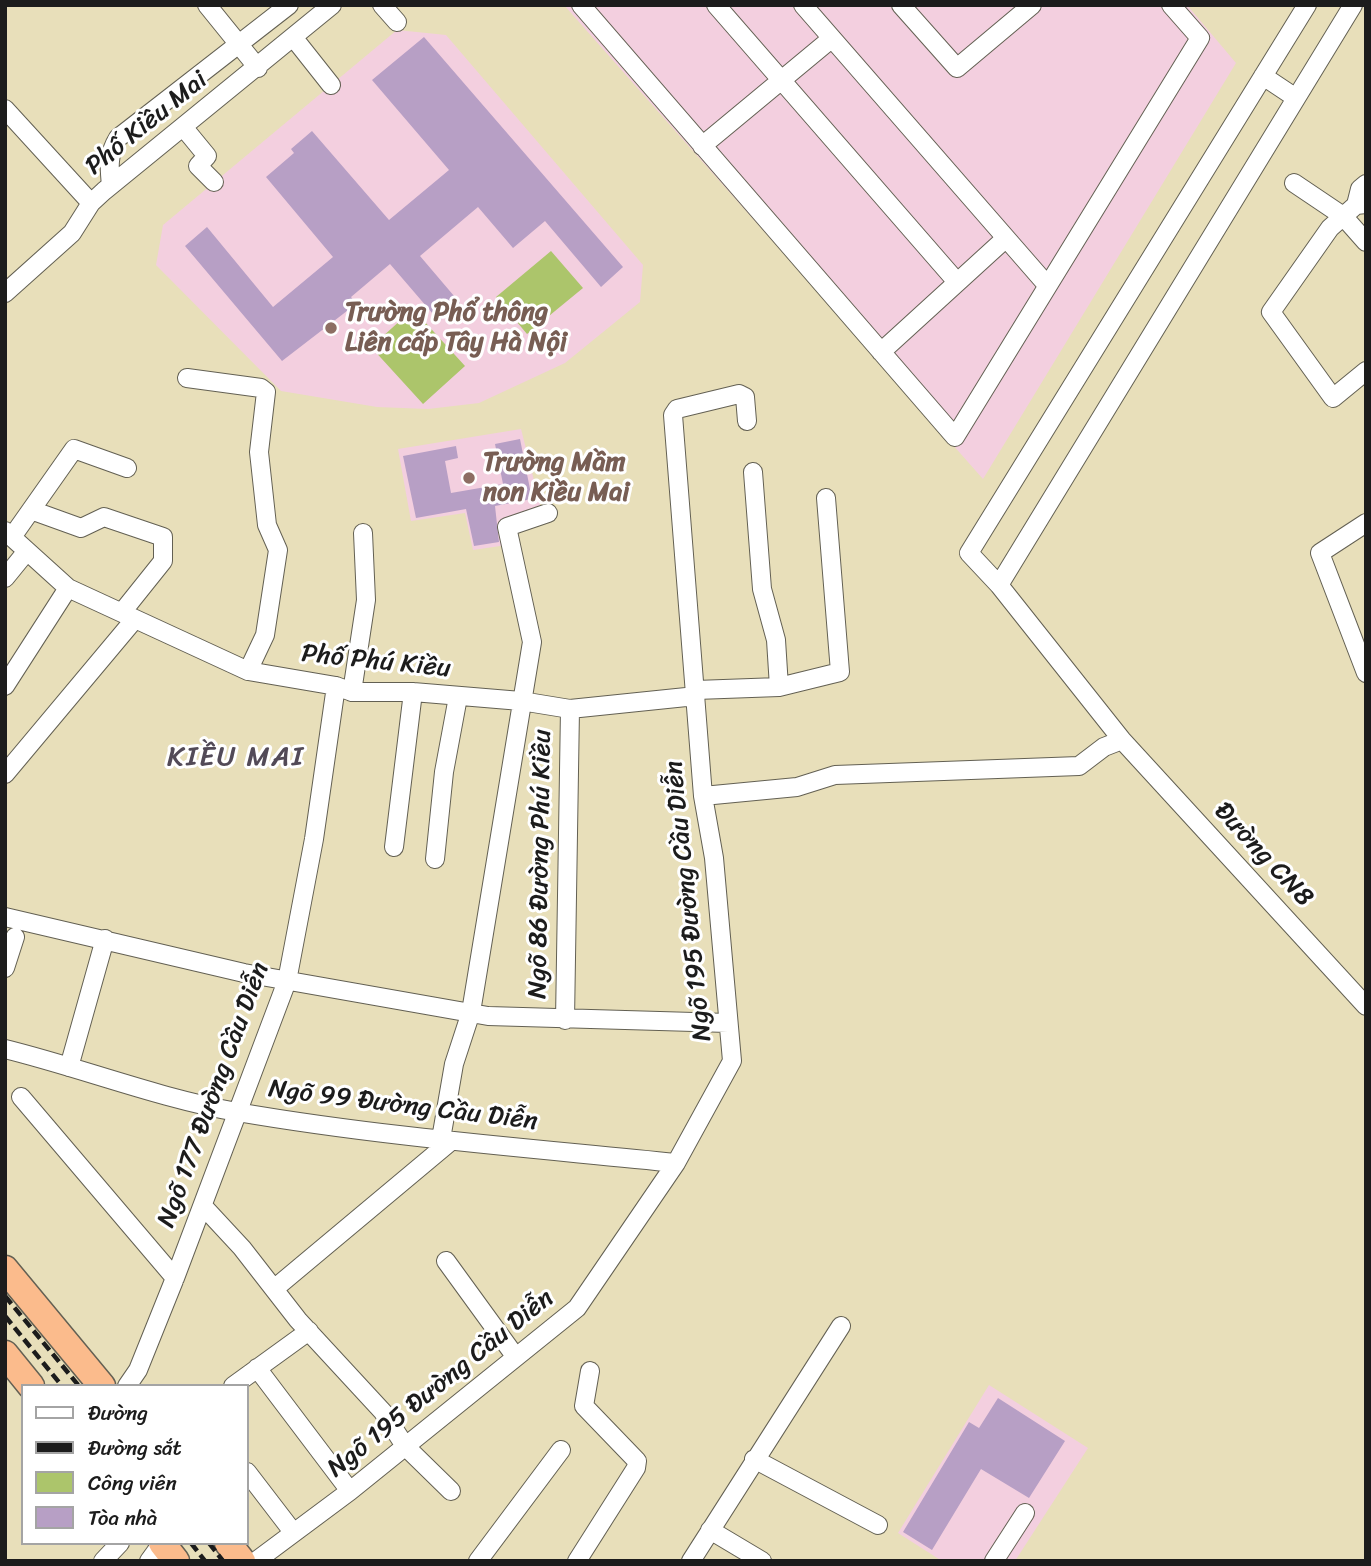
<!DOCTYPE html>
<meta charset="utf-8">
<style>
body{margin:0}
#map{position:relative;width:1371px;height:1566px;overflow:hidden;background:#e8dfba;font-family:Sriracha,sans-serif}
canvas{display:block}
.frame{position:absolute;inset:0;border:7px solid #1c1c1c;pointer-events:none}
.legend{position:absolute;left:21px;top:1384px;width:228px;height:161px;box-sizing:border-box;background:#fff;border:2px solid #a4a4a4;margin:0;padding:9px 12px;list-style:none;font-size:21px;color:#1c1c1c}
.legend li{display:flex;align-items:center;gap:14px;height:35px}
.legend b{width:35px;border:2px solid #a4a4a4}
</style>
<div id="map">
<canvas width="1371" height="1566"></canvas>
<div class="frame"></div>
<ul class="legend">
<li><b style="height:9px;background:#fff"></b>Đường</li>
<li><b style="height:9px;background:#1c1c1c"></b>Đường sắt</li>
<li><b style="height:19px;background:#acc56b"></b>Công viên</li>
<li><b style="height:19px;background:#b79fc5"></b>Tòa nhà</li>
</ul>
</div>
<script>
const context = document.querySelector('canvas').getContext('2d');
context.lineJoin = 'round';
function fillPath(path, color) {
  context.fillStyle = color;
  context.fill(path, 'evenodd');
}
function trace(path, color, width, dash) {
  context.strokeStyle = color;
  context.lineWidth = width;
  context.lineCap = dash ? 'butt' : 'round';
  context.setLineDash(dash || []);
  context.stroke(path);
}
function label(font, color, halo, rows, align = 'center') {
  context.font = font + ' Sriracha,sans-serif';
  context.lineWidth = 6;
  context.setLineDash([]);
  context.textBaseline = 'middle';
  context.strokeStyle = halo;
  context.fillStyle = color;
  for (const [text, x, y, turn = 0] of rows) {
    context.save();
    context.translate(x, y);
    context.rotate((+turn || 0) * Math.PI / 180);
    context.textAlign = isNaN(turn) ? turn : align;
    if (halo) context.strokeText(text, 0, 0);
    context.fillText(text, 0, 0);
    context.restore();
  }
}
fillPath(new Path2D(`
 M564 5H1187L1236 63 983 479Z
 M397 30 446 35 643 265 640 302 565 363 479 403 428 409 377 407 281 391 156 265 163 225Z
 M521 429 541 508 503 519 507 545 473 550 465 513 411 521 398 449Z
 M989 1385 1088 1448 1015 1561H942L898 1533Z`), '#f3cfdf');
fillPath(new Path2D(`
 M551 251 583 288 527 334 496 297Z
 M413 309 465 366 423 404 371 347Z`), '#acc56b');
fillPath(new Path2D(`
 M424 37 623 267 601 287 545 221 513 248 478 207 420 256 460 303 439 321 390 264 351 297 356 304 282 361 185 246 207 227 273 307 333 257 266 177 294 153 291 149 312 131 389 220 449 170 372 80Z
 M520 439 532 499 495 506 499 542 474 546 466 509 416 518 403 456 456 446 458 458 445 461 451 493 503 484 495 444Z
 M998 1398 1065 1441 1029 1498 981 1469 932 1550 903 1532 969 1422 979 1428Z`), '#b79fc5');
const minor = new Path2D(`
 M207 5 258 68
 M382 5 397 22
 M581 5 955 437 1200 38 1171 5
 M716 5 957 282
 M803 5 1047 285
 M901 5 957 68 1032 5
 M1307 5 969 553 999 585 1122 740 1366 1006
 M293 37 331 85
 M1263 76 1296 98
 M5 109 91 203
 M184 128 207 156 198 166 214 182
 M702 146 831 39
 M1294 183 1343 216 1366 242
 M1366 184 1360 189 1356 205 1366 204
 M111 185C109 167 108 154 118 138L289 5
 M1356 205 1330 228 1271 312 1333 398 1366 371
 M5 293 72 233 91 203 104 191 332 5
 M881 352 1006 238
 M187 378 261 388 266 392 259 452 267 525 278 550 265 635 248 671
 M753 472 762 589 776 640 779 687
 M31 510 81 528 104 517 163 537V561L123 611
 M1366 523 1320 553 1366 673
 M5 531 68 588 248 671 336 686 352 692H413L521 701 570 709 696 696
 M12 537 74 449 127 468
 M5 578 27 551
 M999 585 1353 5
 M5 686 68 588
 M696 690 779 687 840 672 826 498
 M352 692 366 600 363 533
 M5 774 134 620
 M703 796 797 787 835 775 1079 766 1104 747 1122 740
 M394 847 413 692
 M435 859 444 772 458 697
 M5 917 244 973 488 1016 728 1023
 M5 968 15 937
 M565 1020 570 709
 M5 1049C82 1068 158 1098 237 1112 382 1137 529 1148 676 1163
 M69 1067 105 939
 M21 1097 175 1278
 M441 1139 454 1064 471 1012 532 642 507 527 548 513
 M203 1206 242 1248 298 1320 383 1412 405 1446 451 1491
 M446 1261 515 1356
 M274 1289 451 1141
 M257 1368 350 1491
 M127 1386 138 1370 175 1278 287 981 314 839 336 686
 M233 1386 309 1331
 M754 1459 878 1525
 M247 1472 293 1532
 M710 1530 762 1561
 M103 1561 120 1543
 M149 1561 162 1543
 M256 1561 350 1491 577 1308 676 1163 732 1061 714 858 703 796 673 415 677 409 739 394 745 397 747 421
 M478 1561 561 1450
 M577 1561 636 1468 637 1461 584 1406 590 1371
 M691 1561 841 1326
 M994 1561 1025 1513`);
const highway = new Path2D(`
 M5 1269 102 1386
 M5 1354 31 1386
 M162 1543 176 1561
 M228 1543 242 1561`);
trace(minor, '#636053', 20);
trace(highway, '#636053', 29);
trace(minor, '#fff', 18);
trace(highway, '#fbbb8c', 26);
trace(new Path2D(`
 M5 1296 79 1386
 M5 1316 62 1386
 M191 1543 205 1561
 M209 1543 223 1561`), '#1c1c1c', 4.5, [10, 5]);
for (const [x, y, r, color] of [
 [331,328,7,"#8d6e63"],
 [469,478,7,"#8d6e63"]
]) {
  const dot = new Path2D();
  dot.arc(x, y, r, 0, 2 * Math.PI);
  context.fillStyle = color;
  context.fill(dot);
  trace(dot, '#fff', 2.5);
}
label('26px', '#1c1c1c', '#fff', [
 ["Phố Kiều Mai",147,124,-39],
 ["Phố Phú Kiều",376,662,6],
 ["Đường CN8",1263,855,47],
 ["Ngõ 86 Đường Phú Kiều",541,864,-89],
 ["Ngõ 195 Đường Cầu Diễn",689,901,-96],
 ["Ngõ 177 Đường Cầu Diễn",214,1095,-70],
 ["Ngõ 99 Đường Cầu Diễn",403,1106,7],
 ["Ngõ 195 Đường Cầu Diễn",441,1384,-39]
]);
label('bold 26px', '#785e54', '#fff', [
 ["Trường Phổ thông",345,313],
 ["Liên cấp Tây Hà Nội",345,343],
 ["Trường Mầm",483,463],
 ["non Kiều Mai",483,493]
], 'left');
context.letterSpacing = '2px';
label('28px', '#524a57', '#fff', [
 ["KIỀU MAI",236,758]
]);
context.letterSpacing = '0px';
</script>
